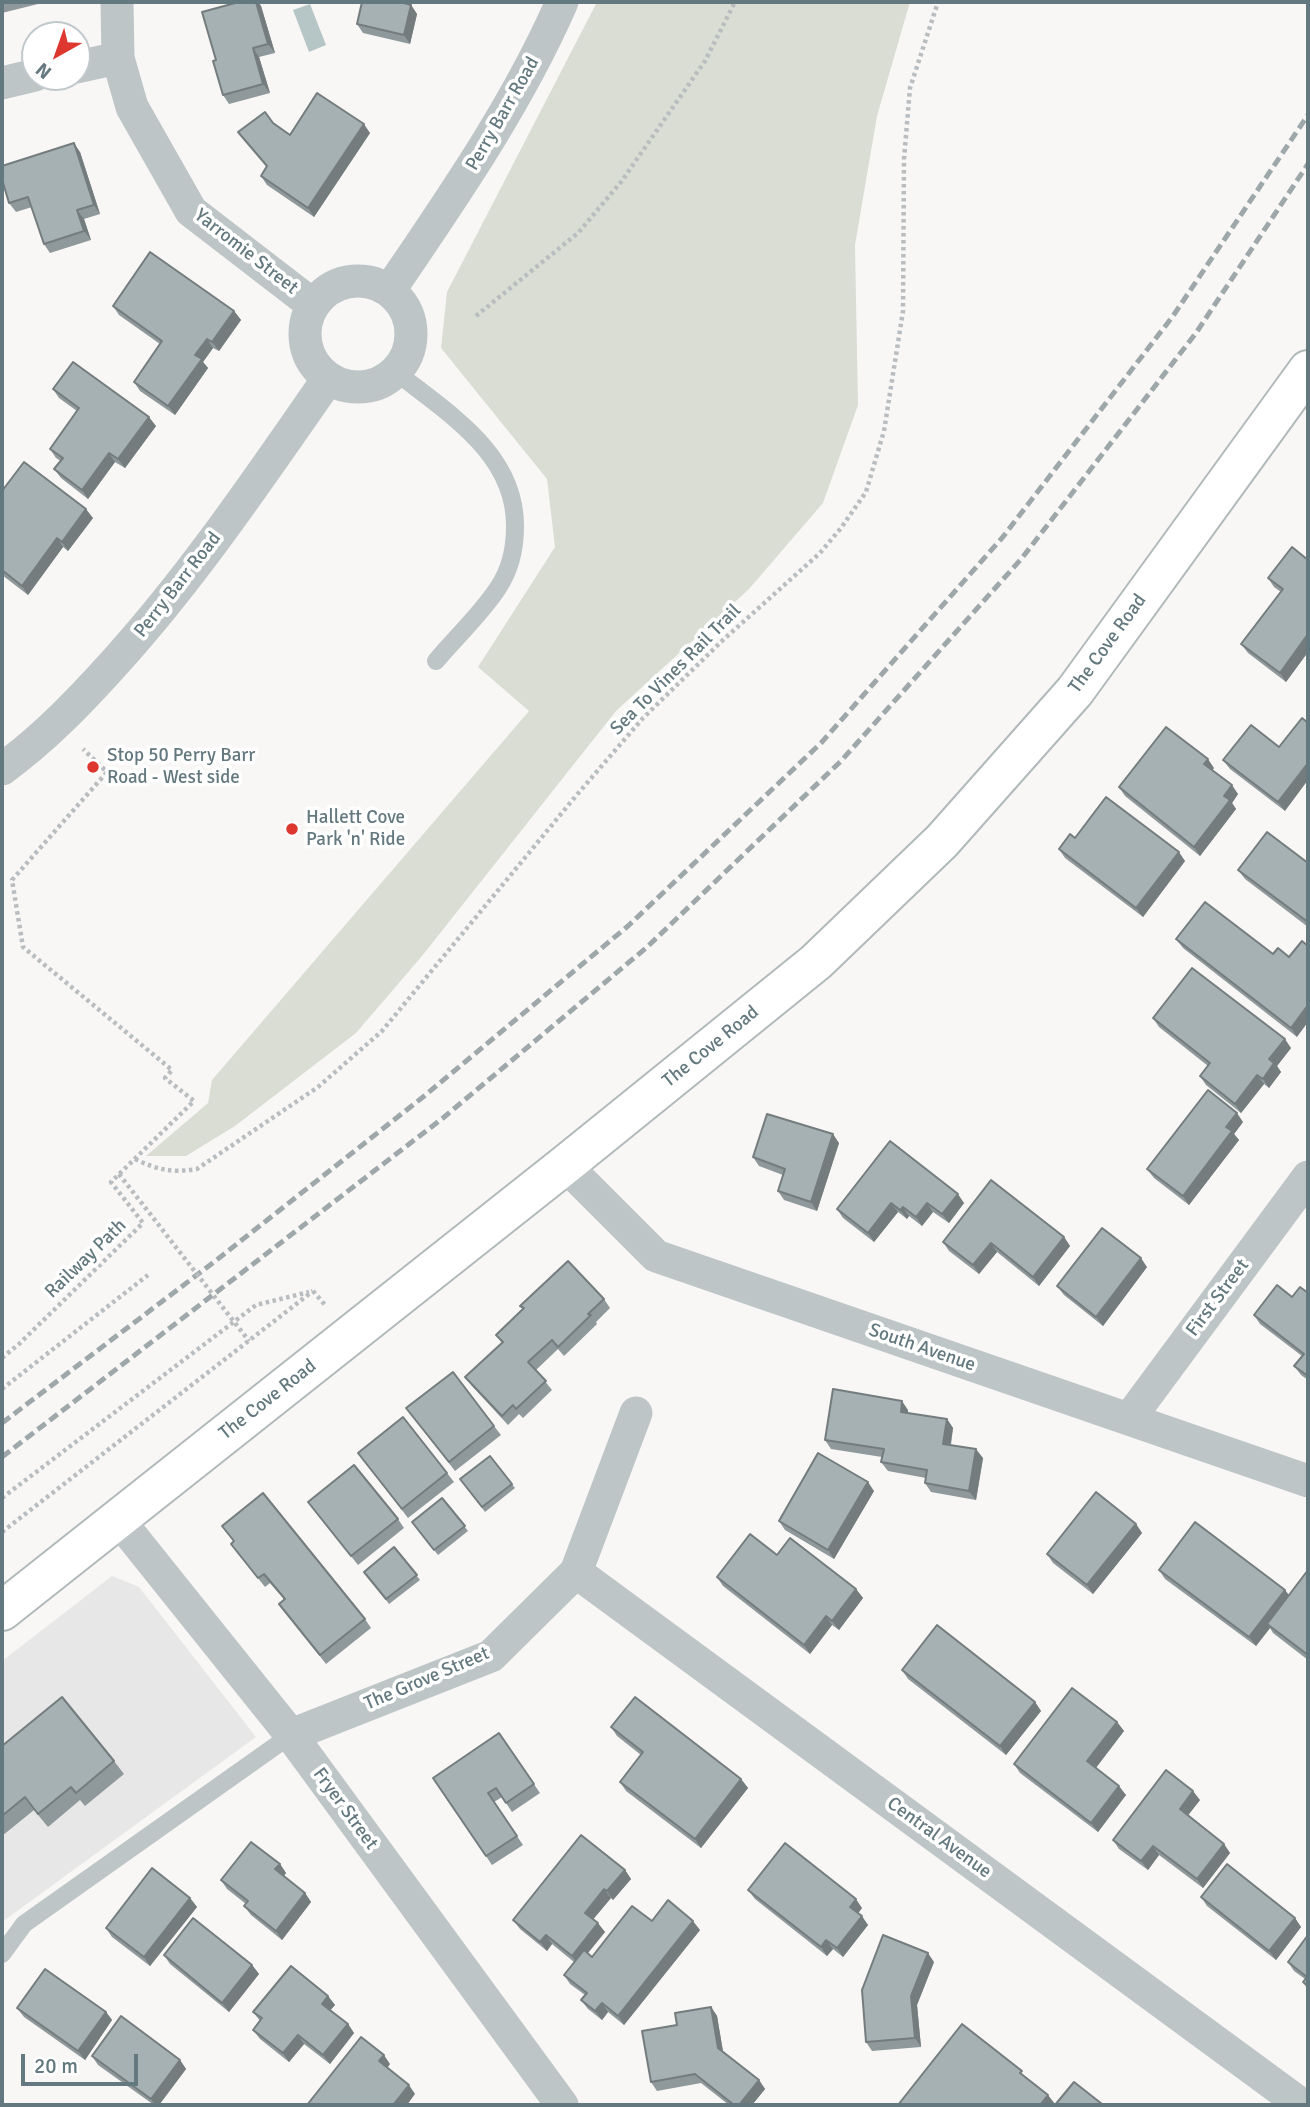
<!DOCTYPE html>
<style>
body{margin:0}
#map{position:relative;width:1310px;height:2107px;overflow:hidden;background:#f8f7f5;font-family:Signika,sans-serif}
canvas{display:block}
.frame{position:absolute;inset:0;border:4px solid #64797f;pointer-events:none}
.north{position:absolute;left:21px;top:21px;width:70px;height:70px;box-sizing:border-box;background:#fff;border:2px solid #c1c9cc;border-radius:50%;rotate:220deg;font-size:19px;font-weight:700;line-height:28px;text-align:center;color:#64797f}
.north::after{content:'';display:block;margin:auto;width:24px;height:32px;background:#dd3730;clip-path:polygon(50% 0,100% 100%,50% 72%,0 100%)}
.scale{position:absolute;left:21px;top:2054px;width:117px;height:32px;box-sizing:border-box;border:4px solid #64797f;border-top:0;padding-left:9px;font-size:21px;line-height:24px;white-space:nowrap;color:#64797f;-webkit-text-stroke:5px #fff;paint-order:stroke}
</style>
<div id="map">
<canvas width="1310" height="2107"></canvas>
<div class="frame"></div>
<div class="north">N</div>
<div class="scale">20 m</div>
</div>
<script>
const context = document.querySelector('canvas').getContext('2d');
context.lineJoin = 'round';
function fillPath(path, color) {
  context.fillStyle = color;
  context.fill(path, 'evenodd');
}
function trace(path, color, width, dash) {
  context.strokeStyle = color;
  context.lineWidth = width;
  context.lineCap = dash ? 'butt' : 'round';
  context.setLineDash(dash || []);
  context.stroke(path);
}
function label(font, color, halo, rows, align = 'center') {
  context.font = font + ' Signika,sans-serif';
  context.lineWidth = 7;
  context.setLineDash([]);
  context.textBaseline = 'middle';
  context.strokeStyle = halo;
  context.fillStyle = color;
  for (const [text, x, y, turn = 0] of rows) {
    context.save();
    context.translate(x, y);
    context.rotate((+turn || 0) * Math.PI / 180);
    context.textAlign = isNaN(turn) ? turn : align;
    if (halo) context.strokeText(text, 0, 0);
    context.fillText(text, 0, 0);
    context.restore();
  }
}
fillPath(new Path2D(`
 M112 1576 139 1587 256 1737 2 1922V1661Z`), '#e6e7e6');
fillPath(new Path2D(`
 M597 2H910L877 116 855 245 858 405 823 503 749 589 616 711 422 956 356 1033 235 1126 186 1156H146L208 1103 212 1080 529 711 478 667 555 547 547 479 441 348 447 292Z`), '#d9ddd4');
fillPath(new Path2D(`
 M310 4 326 45 309 52 293 10Z`), '#b6c5c6');
const secondary = new Path2D(`
 M2 1611 565 1165 816 962 942 841 1075 691 1308 370`);
trace(secondary, '#b1b9bb', 42);
trace(new Path2D(`
 M476 316 578 233 621 182 705 61 735 2
 M135 1159C158 1170 171 1173 197 1169L318 1087 382 1031 575 797 643 718 723 640 820 553 841 528 866 492 884 431 903 311 904 159 910 88 938 2
 M313 1291 325 1305
 M2 1358 19 1344 143 1223 111 1182 194 1101 165 1078 172 1070 23 947 12 880 107 772 83 749
 M2 1389 148 1275
 M2 1498 256 1305 309 1292
 M2 1532 313 1291`), '#b9bdbf', 4.5, [3.5, 3.5]);
trace(new Path2D(`
 M396 372C447 413 516 453 515 527 515 548 510 570 498 588 481 614 456 637 436 661
 M2 1954 24 1924 291 1735`), '#bec5c7', 18);
trace(new Path2D(`
 M117 2 118 58 132 107 191 211 313 305
 M77 67 118 58
 M2 83 35 75
 M305 334a53 53 0 1 1 106 0a53 53 0 1 1-106 0Z
 M389 291C452 198 517 105 562 2
 M2 769C45 738 82 699 117 660 196 572 261 475 328 379
 M565 1165 656 1256 1308 1481
 M1129 1419 1308 1177
 M118 1519 291 1735 562 2105
 M576 1572 1302 2105
 M291 1735 491 1656 576 1572 636 1413`), '#bec5c7', 33);
trace(secondary, '#fff', 38);
trace(new Path2D(`
 M2 1423 214 1262 423 1097 628 926 821 743 1002 538 1173 316 1308 115
 M2 1457 443 1118 646 948 841 761 1022 558 1196 333 1308 164`), '#9ea8ab', 5, [10, 5]);
trace(new Path2D(`
 M119 1174 249 1341`), '#b9bdbf', 4.5, [3.5, 3.5]);
fillPath(new Path2D(`
 M2 2H46L2 13Z
 M239 2H258L261 6 275 53 259 57 270 93 229 104 223 95Z
 M358 2H408V4L411 5 417 14 410 44 363 33 357 24 362 3Z
 M273 123 290 135 370 133 314 217 267 185 261 176 267 167 238 132Z
 M80 152 100 214 84 219 91 240 50 253 44 244 32 207 16 212 9 203Z
 M113 306 234 311 241 320 219 351 213 348 203 362 208 368 175 415 140 391 134 382 160 344 119 315Z
 M53 389 156 426 125 468 115 462 88 499 61 478 54 469 61 461 56 458 50 449 77 411 59 398Z
 M2 491 93 518 68 551 63 547 28 595 2 575Z
 M1308 560V652L1286 682 1248 653 1241 644 1281 592 1274 587 1268 578Z
 M1279 747 1285 811 1230 769 1223 760Z
 M1214 768 1212 770 1238 794 1232 803 1236 809 1200 856 1125 796 1119 787Z
 M1075 838 1185 861 1143 917 1065 858 1059 849Z
 M1308 863V927L1245 879 1238 870Z
 M1176 939 1289 957 1297 1037 1183 948Z
 M1153 1018 1291 1048 1277 1066 1281 1072 1269 1088 1264 1084 1241 1113 1206 1085 1200 1076 1208 1066 1159 1027Z
 M1243 1122 1234 1134 1239 1140 1189 1205 1154 1178 1147 1169Z
 M890 1141 964 1203 949 1223 933 1212 922 1226 909 1216 907 1219 898 1212 874 1242 843 1218 837 1209Z
 M839 1143 817 1211 784 1200 778 1191 783 1175 759 1166 753 1157Z
 M1064 1237 1070 1246 1039 1286 997 1252 979 1274 949 1251 943 1242Z
 M1147 1267 1103 1326 1064 1295 1057 1286Z
 M1308 1293V1380L1301 1375 1294 1366 1302 1356 1260 1324 1254 1315 1292 1297Z
 M604 1299 610 1308 596 1322 597 1324 564 1356 558 1349 536 1370 552 1390 523 1418 519 1414 508 1425 472 1386 465 1377 502 1343 496 1335 523 1309 520 1306Z
 M406 1408 494 1426 501 1435 455 1471Z
 M908 1410V1413L947 1419 953 1428 951 1445 983 1458 976 1500 931 1492 925 1483 926 1478 888 1471 881 1462 882 1457 831 1449 825 1440Z
 M358 1453 447 1473 454 1482 408 1518Z
 M490 1456 515 1488 485 1512 460 1479Z
 M874 1491 834 1559 785 1530 779 1521Z
 M442 1498 468 1531 438 1555 412 1522Z
 M308 1502 398 1519 404 1528 358 1565Z
 M1136 1524 1142 1533 1093 1594 1053 1563 1047 1554Z
 M222 1526 365 1619 371 1628 326 1664 279 1604 284 1599 270 1583 265 1587 231 1544 234 1542Z
 M394 1547 420 1580 389 1604 364 1572Z
 M777 1555 856 1589 863 1598 839 1630 832 1625 810 1654 723 1586 717 1577Z
 M1159 1570 1285 1590 1289 1595 1308 1570V1660L1273 1633 1270 1628 1256 1646 1165 1579Z
 M902 1670 1035 1702 1041 1711 1006 1755 908 1679Z
 M1117 1722 1124 1731 1096 1768 1126 1795 1098 1832 1020 1773 1014 1764Z
 M611 1727 741 1779 748 1788 701 1848 626 1791 620 1782 641 1755 617 1736Z
 M499 1733 540 1793 512 1812 502 1797 494 1802 523 1845 492 1865 433 1778Z
 M2 1746 114 1761 124 1774 85 1806 80 1800 48 1827 34 1810 2 1836Z
 M1200 1800 1188 1815 1224 1844 1230 1853 1203 1888 1159 1855 1148 1870 1119 1849 1113 1840Z
 M280 1864 286 1873 284 1876 305 1893 311 1902 282 1940 251 1915 244 1906 246 1904 227 1889 221 1880Z
 M625 1870 631 1879 613 1900 611 1898 593 1919 605 1932 588 1953 592 1957 652 1921 700 1930 624 2025 608 2012 602 2020 588 2009 581 2000 585 1995 570 1984 564 1975 574 1962 552 1944 547 1951 520 1929 513 1920Z
 M748 1890 862 1908 858 1913 868 1925 843 1957 833 1949 827 1956 755 1899Z
 M1201 1897 1295 1918 1301 1927 1276 1960 1207 1906Z
 M190 1898 197 1907 150 1966 112 1937 106 1928Z
 M1308 1935V1990L1303 1982 1305 1979 1294 1971 1288 1962Z
 M164 1955 252 1965 259 1974 229 2012 170 1964Z
 M934 1962 917 2005 921 2047 872 2051 866 2042Z
 M328 1996 335 2005 330 2010 348 2024 354 2033 330 2064 304 2044 289 2062 260 2039 253 2030 260 2021 253 2012Z
 M711 2007 717 2016 723 2052 759 2080 765 2089 752 2105H729L701 2083 657 2091 651 2082 677 2025Z
 M17 2008 106 2012 112 2020 85 2060 24 2017Z
 M92 2056 180 2060 186 2069 159 2105H154L98 2065Z`), '#8f989b');
fillPath(new Path2D(`
 M256 2H258L261 6 275 53 268 44Z
 M411 5 417 14 410 44 404 35Z
 M253 48 259 57 270 93 263 84Z
 M364 124 370 133 314 217 308 208Z
 M74 143 80 152 100 214 94 205Z
 M77 210 84 219 91 240 84 231Z
 M234 311 241 320 219 351 212 342Z
 M207 339 213 348 203 362 208 368 175 415 168 406 195 355Z
 M149 417 156 426 125 468 118 459Z
 M109 453 115 462 88 499 82 490Z
 M86 509 93 518 68 551 62 542Z
 M57 538 63 547 28 595 22 586Z
 M1308 634V652L1286 682 1280 673Z
 M1208 759 1214 768 1210 773 1204 764Z
 M1308 763V780L1285 811 1278 802Z
 M1232 785 1238 794 1232 803 1236 809 1200 856 1194 847 1224 796Z
 M1179 852 1185 861 1143 917 1136 908Z
 M1308 1005V1022L1297 1037 1291 1028Z
 M1285 1039 1291 1048 1277 1066 1281 1072 1269 1088 1263 1079 1269 1059Z
 M1257 1075 1264 1084 1241 1113 1235 1104Z
 M1237 1113 1243 1122 1234 1134 1239 1140 1189 1205 1183 1196 1226 1127Z
 M833 1134 839 1143 817 1211 811 1202Z
 M958 1194 964 1203 949 1223 942 1214Z
 M891 1203 898 1212 874 1242 868 1233Z
 M927 1203 933 1212 922 1226 916 1217Z
 M903 1207 909 1216 907 1219 900 1210Z
 M1064 1237 1070 1246 1039 1286 1033 1277Z
 M991 1243 997 1252 979 1274 973 1265Z
 M1141 1258 1147 1267 1103 1326 1096 1317Z
 M902 1401 908 1410 907 1421 901 1412Z
 M947 1419 953 1428 949 1453 943 1444Z
 M976 1449 983 1458 976 1500 969 1491Z
 M868 1482 874 1491 834 1559 828 1550Z
 M1136 1524 1142 1533 1093 1594 1087 1585Z
 M856 1589 863 1598 839 1630 832 1621Z
 M1285 1590 1291 1599 1267 1624 1270 1628 1256 1646 1249 1637Z
 M826 1616 832 1625 810 1654 804 1645Z
 M1035 1702 1041 1711 1006 1755 1000 1746Z
 M1117 1722 1124 1731 1094 1770 1087 1761Z
 M741 1779 748 1788 701 1848 695 1839Z
 M1119 1786 1126 1795 1098 1832 1091 1823Z
 M1193 1791 1200 1800 1186 1818 1180 1809Z
 M1224 1844 1230 1853 1203 1888 1197 1879Z
 M1153 1846 1159 1855 1148 1870 1141 1861Z
 M280 1864 286 1873 282 1878 275 1869Z
 M625 1870 631 1879 613 1900 607 1891Z
 M604 1889 611 1898 591 1922 585 1913Z
 M305 1893 311 1902 282 1940 276 1931Z
 M190 1898 197 1907 150 1966 144 1957Z
 M856 1899 862 1908 856 1916 850 1907Z
 M862 1916 868 1925 843 1957 837 1948Z
 M1295 1918 1301 1927 1276 1960 1269 1951Z
 M693 1921 700 1930 624 2025 618 2016Z
 M598 1923 605 1932 578 1965 572 1956Z
 M546 1935 552 1944 547 1951 540 1942Z
 M826 1940 833 1949 827 1956 821 1947Z
 M928 1953 934 1962 917 2005 921 2047 915 2038 911 1996Z
 M252 1965 259 1974 229 2012 222 2003Z
 M328 1996 335 2005 328 2013 322 2004Z
 M602 2003 608 2012 602 2020 595 2011Z
 M711 2007 717 2016 724 2057 718 2048Z
 M106 2012 112 2020 85 2060 78 2051Z
 M348 2024 354 2033 330 2064 323 2055Z
 M298 2035 304 2044 289 2062 283 2053Z
 M384 2055 390 2064 386 2070 379 2061Z
 M180 2060 186 2069 159 2105H155L151 2099Z
 M759 2080 765 2089 752 2105H739Z
 M409 2085 415 2094 407 2105H393Z
 M1048 2095 1055 2104 1054 2105H1040Z`), '#747c7e');
const building = new Path2D(`
 M239 2H256L268 44 253 48 263 84 223 95 213 61 216 60 202 12Z
 M362 2H400L411 5 404 35 357 24Z
 M317 93 364 124 308 208 261 176 267 166 238 132 265 112 273 123 290 135Z
 M74 143 94 205 77 210 84 231 44 244 28 197 9 203 2 179V166Z
 M150 252 234 311 212 342 207 339 195 355 202 359 168 406 134 382 162 341 113 306Z
 M73 362 149 417 118 459 109 453 82 490 54 469 63 458 50 449 79 408 53 389Z
 M24 462 86 509 62 542 57 538 22 586 2 570V491Z
 M1292 547 1308 560V634L1280 673 1241 644 1283 589 1268 578Z
 M1302 718 1308 723V763L1278 802 1223 760 1251 725 1279 747Z
 M1166 727 1208 759 1204 764 1232 785 1224 796 1230 800 1194 847 1119 787Z
 M1106 797 1179 852 1136 908 1059 849 1070 834 1075 838Z
 M1267 832 1308 863V922L1238 870Z
 M1205 902 1273 954 1278 948 1289 957 1302 941 1308 946V1005L1291 1028 1176 939Z
 M1192 968 1285 1039 1269 1059 1274 1063 1263 1079 1257 1075 1235 1104 1200 1076 1210 1063 1153 1018Z
 M1208 1090 1237 1113 1226 1127 1232 1131 1183 1196 1147 1169Z
 M767 1114 833 1134 811 1202 778 1191 785 1169 753 1157Z
 M890 1141 958 1194 942 1214 927 1203 916 1217 903 1207 900 1210 891 1203 868 1233 837 1209Z
 M991 1180 1064 1237 1033 1277 991 1243 973 1265 943 1242Z
 M1102 1228 1141 1258 1096 1317 1057 1286Z
 M568 1261 604 1299 588 1314 591 1315 558 1347 552 1340 528 1362 546 1381 516 1409 513 1405 502 1416 465 1377 503 1342 496 1335 524 1308 520 1306Z
 M1277 1285 1292 1297 1300 1287 1308 1293V1376L1294 1366 1304 1354 1254 1315Z
 M453 1372 494 1426 449 1462 406 1408Z
 M833 1389 902 1401 901 1412 947 1419 943 1444 976 1449 969 1491 925 1483 927 1470 881 1462 884 1449 825 1440Z
 M403 1417 447 1473 402 1509 358 1453Z
 M818 1453 868 1482 828 1550 779 1521Z
 M490 1456 512 1484 482 1507 460 1479Z
 M354 1465 398 1519 351 1556 308 1502Z
 M1096 1492 1136 1524 1087 1585 1047 1554Z
 M263 1493 365 1619 320 1655 279 1604 285 1599 264 1574 258 1578 231 1544 234 1541 222 1526Z
 M442 1498 465 1526 434 1550 412 1522Z
 M1195 1522 1285 1590 1249 1637 1159 1570Z
 M750 1534 777 1555 790 1538 856 1589 832 1621 826 1616 804 1645 717 1577Z
 M394 1547 417 1575 386 1599 364 1572Z
 M1308 1570V1655L1267 1624Z
 M937 1625 1035 1702 1000 1746 902 1670Z
 M1072 1688 1117 1722 1087 1761 1119 1786 1091 1823 1014 1764Z
 M62 1697 114 1761 76 1793 71 1787 38 1814 25 1797 2 1816V1746Z
 M635 1697 741 1779 695 1839 620 1782 643 1752 611 1727Z
 M499 1733 534 1784 506 1803 496 1788 488 1793 517 1836 486 1856 433 1778Z
 M1166 1770 1193 1791 1180 1809 1224 1844 1197 1879 1153 1846 1141 1861 1113 1840Z
 M581 1835 625 1870 607 1891 604 1889 585 1913 598 1923 572 1956 546 1935 540 1942 513 1920Z
 M251 1842 280 1864 275 1869 305 1893 276 1931 244 1906 248 1901 221 1880Z
 M785 1843 856 1899 850 1907 862 1916 837 1948 826 1940 821 1947 748 1890Z
 M1227 1864 1295 1918 1269 1951 1201 1897Z
 M152 1868 190 1898 144 1957 106 1928Z
 M668 1900 693 1921 618 2016 602 2003 595 2011 581 2000 587 1993 564 1975 584 1950 592 1957 632 1906 652 1921Z
 M193 1918 252 1965 222 2003 164 1955Z
 M883 1935 928 1953 911 1996 915 2038 866 2042 862 1990Z
 M1308 1935V1986L1303 1982 1307 1977 1288 1962Z
 M291 1966 328 1996 322 2004 348 2024 323 2055 298 2035 283 2053 253 2030 262 2018 253 2012Z
 M45 1969 106 2012 78 2051 17 2008Z
 M711 2007 718 2048 759 2080 739 2105H734L695 2074 651 2082 642 2031 677 2025 675 2013Z
 M121 2016 180 2060 151 2099 92 2056Z
 M962 2024 1022 2071 1020 2073 1048 2095 1040 2105H898Z
 M361 2037 384 2055 379 2061 409 2085 393 2105H307Z
 M1074 2082 1102 2104 1101 2105H1055Z`);
fillPath(building, '#a6b1b4');
trace(building, '#747c7e', 2);
for (const [x, y, r, color] of [
 [93,767,7,"#dd3730"],
 [292,829,7,"#dd3730"]
]) {
  const dot = new Path2D();
  dot.arc(x, y, r, 0, 2 * Math.PI);
  context.fillStyle = color;
  context.fill(dot);
  trace(dot, '#fff', 2.5);
}
label('19px', '#64797f', '#fff', [
 ["Perry Barr Road",503,114,-60],
 ["Yarromie Street",246,252,38],
 ["Perry Barr Road",178,585,-52],
 ["The Cove Road",1108,644,-54],
 ["Sea To Vines Rail Trail",676,670,-45],
 ["The Cove Road",711,1047,-39],
 ["Railway Path",86,1259,-44],
 ["First Street",1218,1298,-53],
 ["South Avenue",922,1348,19],
 ["The Cove Road",268,1400,-38],
 ["The Grove Street",427,1679,-23],
 ["Fryer Street",345,1809,54],
 ["Central Avenue",939,1838,36]
]);
label('19px', '#64797f', '#fff', [
 ["Stop 50 Perry Barr",107,756],
 ["Road - West side",107,778],
 ["Hallett Cove",306,818],
 ["Park 'n' Ride",306,840]
], 'left');
</script>
